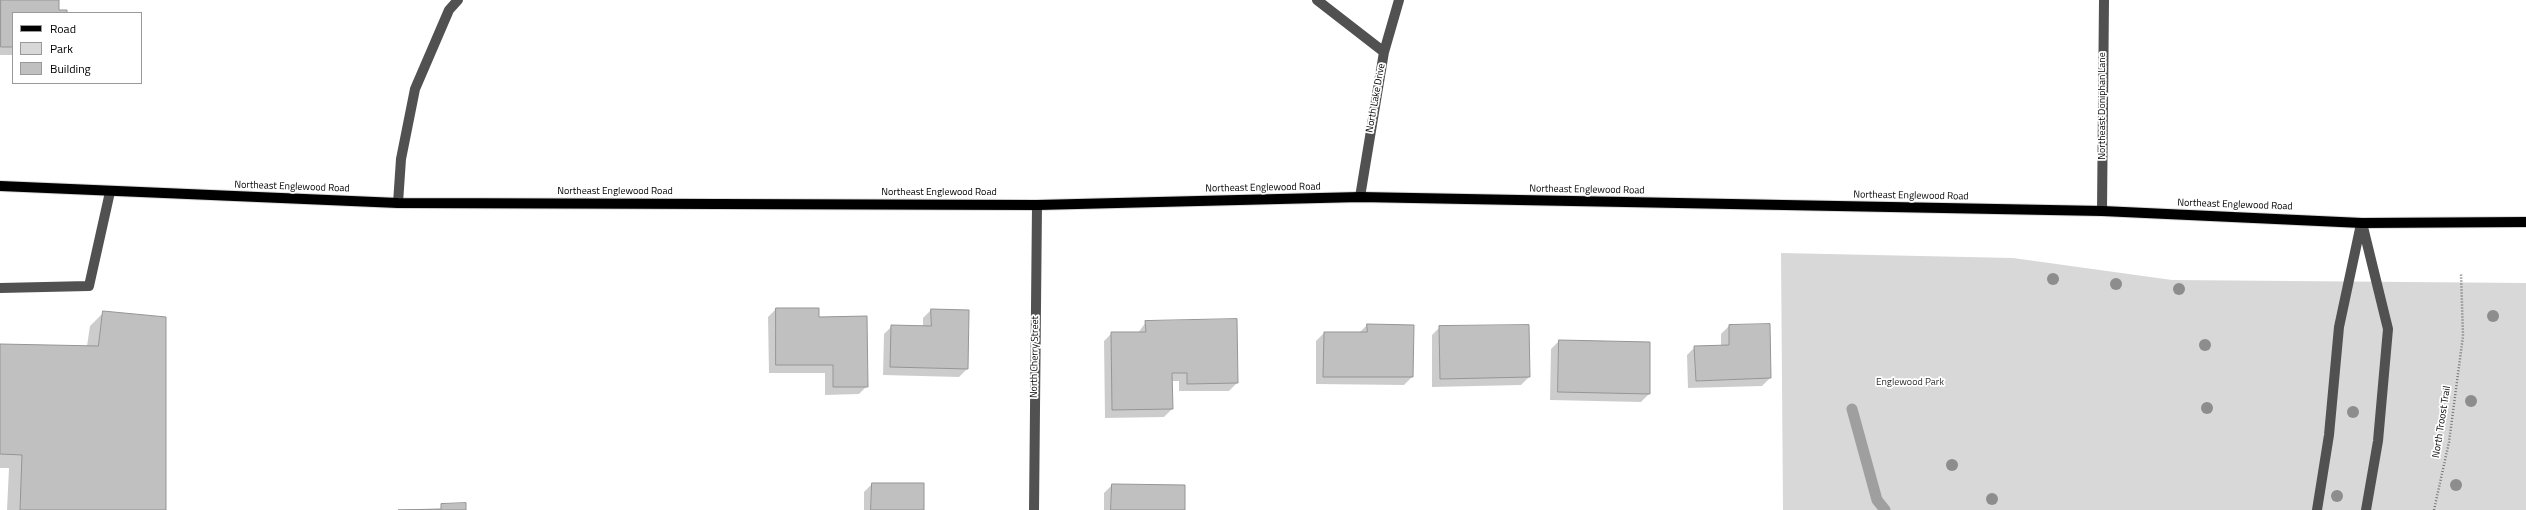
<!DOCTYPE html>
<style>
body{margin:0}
#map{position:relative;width:2526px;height:510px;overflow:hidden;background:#fff;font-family:"Titillium Web",sans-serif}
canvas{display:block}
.legend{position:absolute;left:12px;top:12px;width:130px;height:72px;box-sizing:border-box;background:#fff;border:1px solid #999;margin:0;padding:5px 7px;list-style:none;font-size:12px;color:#000}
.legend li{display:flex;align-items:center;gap:8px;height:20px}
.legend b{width:20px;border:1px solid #999}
</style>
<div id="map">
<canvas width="2526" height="510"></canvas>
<ul class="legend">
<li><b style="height:5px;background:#000"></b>Road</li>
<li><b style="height:11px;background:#d8d8d8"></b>Park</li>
<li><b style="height:11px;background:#c0c0c0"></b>Building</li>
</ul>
</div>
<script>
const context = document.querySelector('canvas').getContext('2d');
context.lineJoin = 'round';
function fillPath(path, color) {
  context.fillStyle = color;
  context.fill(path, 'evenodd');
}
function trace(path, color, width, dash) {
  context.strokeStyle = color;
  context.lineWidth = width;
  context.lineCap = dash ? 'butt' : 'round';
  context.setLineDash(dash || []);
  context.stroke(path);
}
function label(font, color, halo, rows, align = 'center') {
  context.font = font + ' "Titillium Web",sans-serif';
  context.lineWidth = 3.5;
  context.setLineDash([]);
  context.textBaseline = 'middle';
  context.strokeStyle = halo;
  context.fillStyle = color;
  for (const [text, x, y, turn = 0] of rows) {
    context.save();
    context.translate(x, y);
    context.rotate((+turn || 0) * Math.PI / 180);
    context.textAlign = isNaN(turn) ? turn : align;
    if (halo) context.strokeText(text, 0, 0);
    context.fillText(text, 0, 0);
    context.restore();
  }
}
fillPath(new Path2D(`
 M1781 253 2013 258 2172 280 2526 283V510H1783Z`), '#d8d8d8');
fillPath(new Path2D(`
 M0 0H58V11L66 13H13V55H0Z
 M776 309 818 318 867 386 859 394 825 395V373H769L768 317Z
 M931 310 967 369 959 377 883 375 884 334 892 326 923 327V318Z
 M104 312 165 510H7L9 468H0V345L87 346 90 326Z
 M1146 322 1237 383 1229 391H1179V381H1172V409L1164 417 1105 418 1104 341 1112 333H1138Z
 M1367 325 1412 377 1404 385 1316 384V341L1324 333H1359Z
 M1769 325 1770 378 1762 386 1688 388 1687 355 1695 347 1721 346V334L1729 326Z
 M1440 327 1529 377 1521 385 1432 387V335Z
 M1559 341 1649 394 1641 402 1550 400 1551 349Z
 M872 484 923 510H864V492Z
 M1112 485 1184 510H1104V493Z`), '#0003');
trace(new Path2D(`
 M1852 409 1877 500 1885 510`), '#9f9f9f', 11);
const building = new Path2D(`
 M1 0H59V10H67V13H13V47H1Z
 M776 308H819V317L867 316 868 387H833V365H776Z
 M931 309 969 310 968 369 890 367 891 325 931 326Z
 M103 311 166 317V510H20L22 455 0 454V344L98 346Z
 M1237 319 1238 383 1187 384V373H1172L1173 409 1112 410 1111 332H1146L1145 321Z
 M1367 324 1414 325 1413 377H1323L1324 332H1367Z
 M1770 324 1771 378 1696 381 1694 346 1729 345V325Z
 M1529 325 1530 377 1440 379 1439 326Z
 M1559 340 1650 342V394L1558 392Z
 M872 483H924V510H871Z
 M1112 484 1185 485V510H1111Z
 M466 503V510H398L441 509V504Z`);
fillPath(building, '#c0c0c0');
trace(building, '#959595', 1);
const major = new Path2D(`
 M0 186 398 203 1037 205 1360 197 2102 211 2362 223 2526 222`);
trace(major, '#dbdbdb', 12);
trace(new Path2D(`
 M2434 510 2449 442 2463 336 2461 273`), '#737373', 2.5, [1, 2]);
trace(new Path2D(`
 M1317 0 1384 52
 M1360 197 1384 52 1399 0
 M398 203 401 159 415 89 449 10 458 0
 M2102 211 2104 0
 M2362 223 2388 329 2378 441 2366 510
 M0 288 89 286 110 192
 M1034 510 1037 205
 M2317 510 2329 435 2339 327 2361 224`), '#515151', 10);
trace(major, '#000', 10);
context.fillStyle = '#8d8d8d';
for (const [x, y] of [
 [2053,279],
 [2116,284],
 [2179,289],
 [2493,316],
 [2205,345],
 [2471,401],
 [2207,408],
 [2353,412],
 [1952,465],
 [2456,485],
 [2337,496],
 [1992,499]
]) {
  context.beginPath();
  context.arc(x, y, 6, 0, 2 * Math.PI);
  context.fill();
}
label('10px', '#000', '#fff', [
 ["North Lake Drive",1376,98,-80],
 ["Northeast Doniphan Lane",2103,106,-90],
 ["Northeast Englewood Road",292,187,2],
 ["Northeast Englewood Road",1263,188,-1],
 ["Northeast Englewood Road",1587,190,1],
 ["Northeast Englewood Road",615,192],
 ["Northeast Englewood Road",939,193],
 ["Northeast Englewood Road",1911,196,1],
 ["Northeast Englewood Road",2235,205,2],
 ["North Cherry Street",1035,357,-89],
 ["North Troost Trail",2442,422,-81]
]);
label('10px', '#2f2f2f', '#fff', [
 ["Englewood Park",1910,383]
]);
</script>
